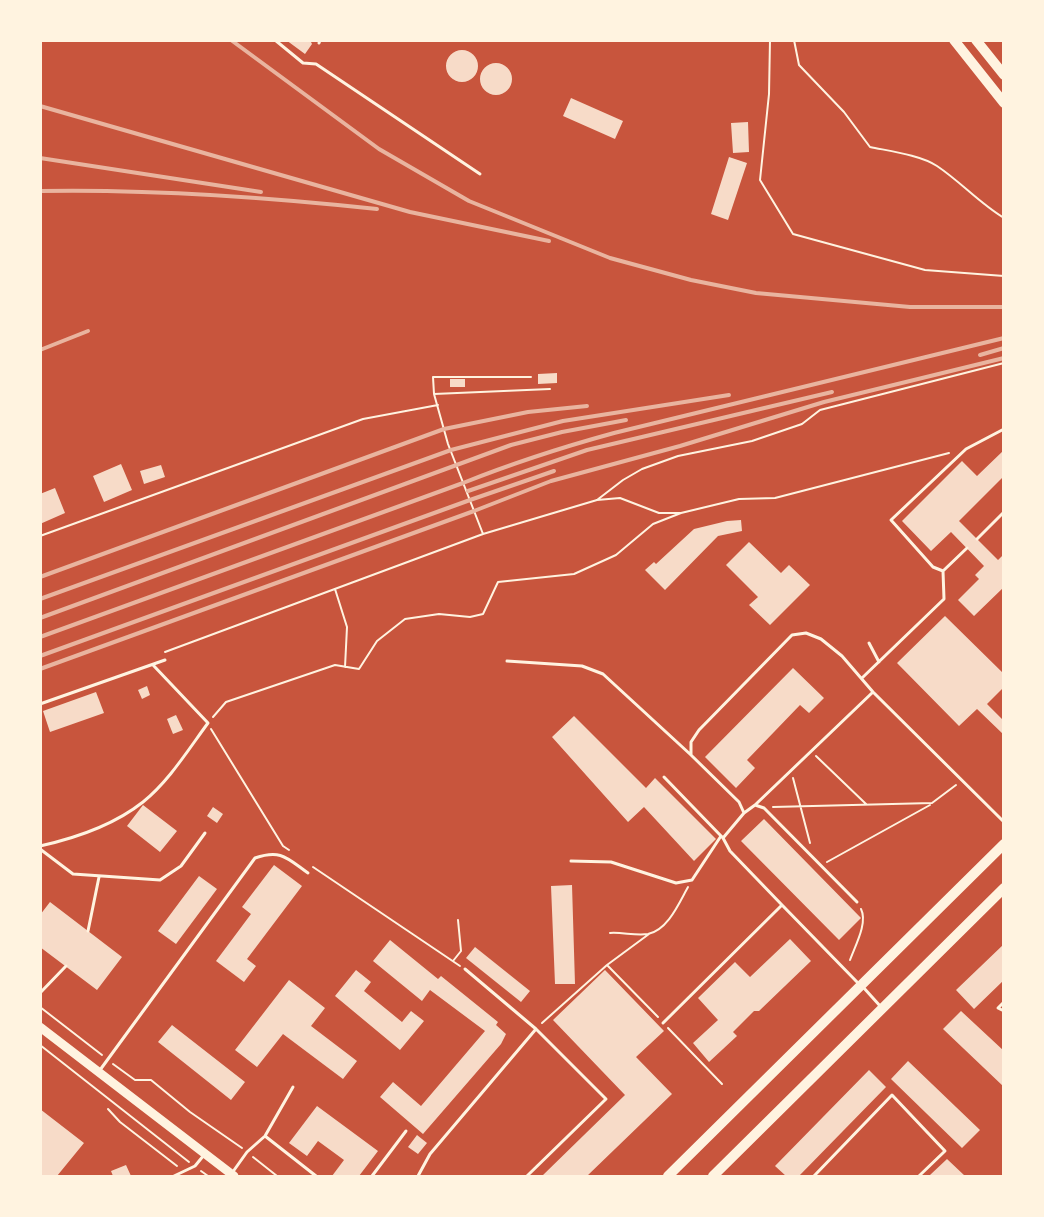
<!DOCTYPE html>
<style>
body{margin:0}
#map{position:relative;width:1044px;height:1217px;overflow:hidden;background:#c8553d;font-family:Roboto,sans-serif}
canvas{display:block}
.frame{position:absolute;inset:0;border:42px solid #fff3e0;pointer-events:none}
</style>
<div id="map">
<canvas width="1044" height="1217"></canvas>
<div class="frame"></div>
</div>
<script>
const context = document.querySelector('canvas').getContext('2d');
context.lineJoin = 'round';
function fillPath(path, color) {
  context.fillStyle = color;
  context.fill(path, 'evenodd');
}
function trace(path, color, width, dash) {
  context.strokeStyle = color;
  context.lineWidth = width;
  context.lineCap = dash ? 'butt' : 'round';
  context.setLineDash(dash || []);
  context.stroke(path);
}
fillPath(new Path2D(`
 M286 40H310L312 44 305 54Z
 M446 66a16 16 0 1 1 32 0a16 16 0 1 1-32 0Z
 M480 79a16 16 0 1 1 32 0a16 16 0 1 1-32 0Z
 M571 98 623 121 615 139 563 116Z
 M748 122 749 152 733 153 731 123Z
 M729 157 747 163 728 220 711 214Z
 M557 373V383L538 384V374Z
 M450 379H465V387H450Z
 M1004 450V476L959 521 998 560 1004 554V587L974 616 958 600 979 579 975 575 984 566 951 532 931 551 902 521 962 461 977 476Z
 M121 464 132 490 104 502 93 476Z
 M161 465 165 477 144 484 140 471Z
 M55 488 65 513 40 524V494Z
 M741 520 742 531 718 536 665 590 645 570 654 562 656 564 694 529 727 521Z
 M749 542 781 573 789 565 810 585 770 625 749 605 758 597 726 565Z
 M945 616 1004 674V687L987 704 1002 719 1004 718V735L977 709 959 726 897 663Z
 M793 668 824 698 809 713 800 705 774 732 747 760 755 768 736 788 705 757Z
 M147 686 150 695 142 699 138 690Z
 M96 692 104 713 50 732 43 711Z
 M176 715 183 730 173 734 167 719Z
 M574 716 646 788 655 778 716 839 694 861 644 807 628 822 552 737Z
 M143 805 177 831 160 852 127 826Z
 M213 807 223 814 217 823 207 816Z
 M764 819 861 918 839 940 741 841Z
 M274 865 302 886 247 959 256 966 244 982 216 961 251 914 242 907Z
 M199 876 217 889 176 944 158 931Z
 M572 885 575 984H555L551 886Z
 M50 902 122 957 97 990 40 947V915Z
 M790 939 811 961 759 1011H754L733 1032 737 1036 709 1062 693 1043 718 1020 698 998 735 962 750 977Z
 M390 940 438 979 441 976 498 1022 496 1025 506 1034 501 1044 423 1134 380 1097 393 1082 421 1106 485 1031 430 990 422 1001 373 961Z
 M1004 944V980L974 1009 956 990Z
 M475 947 530 991 521 1002 466 958Z
 M356 970 371 982 364 991 402 1022 411 1011 424 1021 400 1050 335 996Z
 M605 970 664 1031 636 1057 672 1094 587 1176H542L625 1095 553 1020Z
 M289 980 325 1008 311 1026 357 1061 343 1079 283 1034 257 1067 235 1050Z
 M961 1011 1004 1051V1087L943 1029Z
 M172 1025 245 1082 231 1100 158 1042Z
 M908 1061 980 1130 962 1148 891 1079Z
 M869 1070 886 1087 799 1176H786L775 1166Z
 M317 1106 378 1151 359 1176H332L344 1160 318 1141 307 1156 289 1143Z
 M40 1109 84 1143 57 1176H40Z
 M417 1135 427 1143 418 1154 408 1147Z
 M947 1159 965 1176 930 1175Z
 M126 1165 131 1176H113L111 1171Z`), '#f7dbc8');
trace(new Path2D(`
 M770 40 769 94 760 180 793 234 925 270 1004 276
 M794 40 799 65 844 112 870 147C889 151 921 155 937 166 961 182 979 203 1004 218
 M434 394 433 377H531
 M597 500 620 498 659 513H681L739 499 775 498 949 453
 M483 534 448 444 434 394 550 389
 M40 536 363 419 438 405
 M335 589 347 627 345 667
 M165 652 483 534 597 500 623 480 642 469 678 456 752 441 802 424 820 410 1004 363
 M213 717 226 702 335 665 359 669 377 641 405 619 439 614 470 617 483 614 498 582 574 574 616 555 653 524 681 513
 M211 729 283 846 289 850
 M816 756 866 804
 M793 778 810 843
 M773 807 932 803 956 785
 M827 862 930 805
 M313 867 460 966
 M610 933C622 932 636 936 648 934 668 930 679 903 688 887
 M850 960C855 946 868 923 861 909
 M453 961 461 951 458 920
 M607 965 658 1017
 M40 1007 102 1055
 M542 1023 607 965 649 934
 M668 1028 722 1084
 M40 1045 189 1162
 M113 1064 135 1080H151L190 1112 242 1148
 M108 1109 120 1122 177 1166
 M253 1157 277 1176
 M201 1171 208 1176`), '#fff3e0', 2);
trace(new Path2D(`
 M275 40 303 63 316 64 480 174
 M319 43 320 40
 M977 539 1004 512
 M943 571 933 567 891 520 966 449 1004 429
 M869 643 879 662
 M507 661 582 666 603 674 691 755
 M862 678 944 599 943 571 967 548
 M40 704 165 660
 M664 777 723 838 730 851 782 905 858 983
 M755 805 764 808 857 902
 M744 813 755 805 873 692
 M723 838 744 813 739 802 691 755V742L699 730 792 635 806 633 821 639 842 656 873 692 1004 822
 M40 846C76 838 114 825 143 802 169 781 188 750 208 723L153 665
 M40 849 73 874 160 880 181 866 205 833
 M571 861 611 862 676 883 692 880 721 836
 M88 931 99 877
 M465 969 536 1029 606 1099 527 1176
 M863 987 881 1007
 M40 993 66 966
 M1004 1002 998 1008 1004 1011
 M663 1023 782 905
 M100 1070 255 858C281 849 287 858 308 873
 M265 1136 316 1176
 M232 1173 247 1152 265 1136 293 1087
 M174 1176 195 1166 204 1155
 M372 1176 406 1131
 M418 1176 430 1154 536 1029
 M814 1176 892 1095 945 1151 919 1176`), '#fff3e0', 3);
trace(new Path2D(`
 M40 1027 234 1176`), '#fff3e0', 9);
trace(new Path2D(`
 M954 40 1004 103
 M976 40 1004 75
 M668 1176 1004 844
 M713 1176 1004 888`), '#fff3e0', 10);
trace(new Path2D(`
 M231 40 379 149 469 201 610 258 691 280 756 293 910 307H1004
 M40 106 410 212 549 241
 M40 158 261 192
 M40 191C153 189 265 197 377 209
 M40 350 88 331
 M980 355 1004 348
 M468 491 587 450 832 392
 M40 577 444 429 528 412 587 406
 M40 599 451 450 563 421 729 395
 M40 618 511 445 562 432 626 420
 M40 637 463 483C513 463 563 447 614 433L1004 338
 M40 656 470 500 554 471
 M40 669 474 511 551 481 680 446 824 402 1004 358`), '#e9b49f', 4);
</script>
